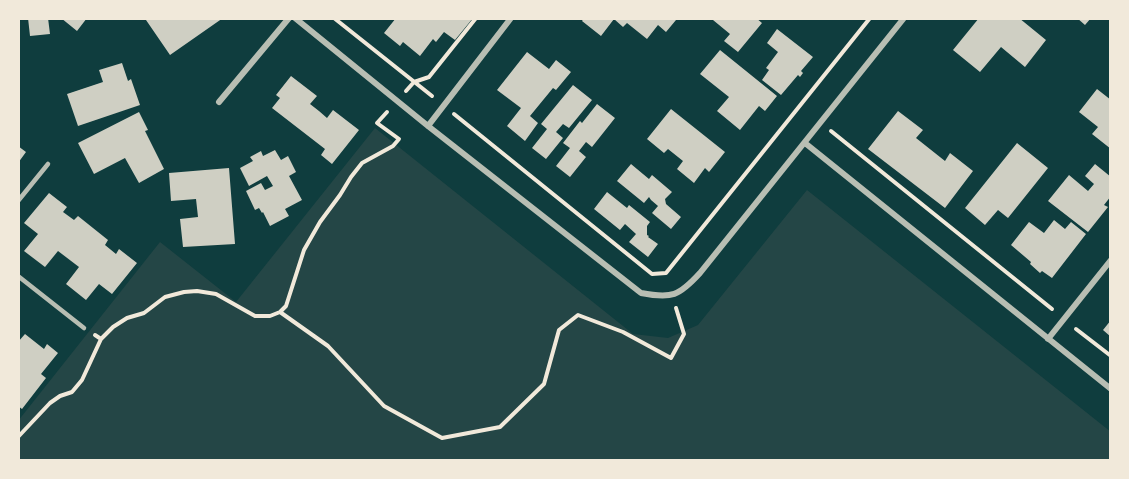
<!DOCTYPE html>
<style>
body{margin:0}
#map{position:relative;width:1129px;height:479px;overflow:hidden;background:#0f3d3e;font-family:"Source Sans 3",sans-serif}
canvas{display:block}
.frame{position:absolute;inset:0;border:20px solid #f1e9da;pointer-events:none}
</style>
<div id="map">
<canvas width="1129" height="479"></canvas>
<div class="frame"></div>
</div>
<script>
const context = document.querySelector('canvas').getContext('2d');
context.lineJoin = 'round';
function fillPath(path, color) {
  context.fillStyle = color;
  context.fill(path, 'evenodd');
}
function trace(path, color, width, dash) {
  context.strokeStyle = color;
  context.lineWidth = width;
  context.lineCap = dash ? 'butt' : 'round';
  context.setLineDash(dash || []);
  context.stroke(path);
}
fillPath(new Path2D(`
 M375 128 633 334 668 338 698 325 807 190 1111 432V461H18V421L160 242 236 302Z`), '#244646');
fillPath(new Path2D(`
 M28 18H48L50 34 30 36Z
 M61 18H87L77 31Z
 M149 18H223L170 55 146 20Z
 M396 18H473L455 40 444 32 436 42 433 39 420 56 403 42 400 46 384 33Z
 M584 18H674L676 20 666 32 658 25 647 39 627 23 623 27 614 19 601 36 582 21Z
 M714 18H756L762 23 738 52 724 41 730 34 713 20Z
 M979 18H1019L1046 40 1025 67 1001 47 980 72 953 50Z
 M1077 18H1091L1085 25Z
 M777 29 813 57 801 71 803 73 800 77 798 75 781 95 762 80 769 70 766 68 778 52 767 43Z
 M720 50 777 96 765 111 759 106 740 130 717 111 729 97 700 74Z
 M527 52 549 69 556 60 571 72 556 90 553 88 530 116 538 123 525 141 507 126 521 108 497 90Z
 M122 63 128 81 131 79 140 105 78 126 67 94 103 82 99 70Z
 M291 76 317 96 310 104 319 111 327 118 333 110 359 130 332 164 321 155 325 149 272 108 280 98 276 95Z
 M573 85 592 100 569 128 563 124 556 132 563 138 546 159 532 148 547 129 541 124Z
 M1097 89 1111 100V149L1092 134 1098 127 1079 112Z
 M597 104 615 118 592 147 586 142 579 151 586 157 570 177 556 166 570 148 563 143 580 121 582 123Z
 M671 109 725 152 709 172 705 168 694 183 677 169 683 161 668 149 664 153 647 139Z
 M898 111 923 130 916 138 945 161 950 153 973 171 945 208 868 149Z
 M139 112 148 130 145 131 164 169 139 183 125 158 94 174 78 143Z
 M1017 143 1048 168 1008 218 998 210 985 225 965 208Z
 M18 146 26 152 18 163Z
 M275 150 281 160 288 156 296 172 289 176 302 200 285 209 289 216 270 226 263 212 262 213 259 208 255 210 246 191 261 183 265 190 273 186 267 176 249 186 240 168 253 161 250 157 261 151 263 156Z
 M631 164 649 179 652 175 672 192 665 199 666 204 681 217 671 229 652 213 658 206 651 200 649 197 644 203 617 181Z
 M1095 164 1111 177V188L1110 190 1111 191V196L1104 205 1108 207 1088 232 1048 201 1069 175 1088 191 1094 184 1085 176Z
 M229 168 235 244 183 247 180 219 198 217 196 199 171 201 169 173Z
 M607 192 627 208 629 205 650 222 647 226V235L649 236 648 237 658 244 648 257 629 242 636 234 625 224 620 230 594 209Z
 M49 193 67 207 63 212 74 220 78 216 108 240 105 245 116 254 119 249 137 263 112 294 99 284 86 300 66 284 79 267 58 251 45 267 24 251 38 234 24 223Z
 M1054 220 1065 229 1071 222 1086 234 1052 278 1042 271 1040 273 1030 264 1031 262 1011 245 1029 222 1044 233Z
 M1111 320V337L1103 330Z
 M25 334 44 349 47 344 58 353 41 374 46 378 22 409 18 406V342Z`), '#cfcfc3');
trace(new Path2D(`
 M334 18 432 96
 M406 91 414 82 429 77 476 18
 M454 114 652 274 666 273 870 18
 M831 131 1052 309
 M280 312 328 346 384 406 442 438 500 427 544 384 559 330 578 315 623 332 671 358 684 334 676 308
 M1076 329 1111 356
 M95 335 101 339 113 327 127 318 144 313 165 297 184 292 197 291 216 294 255 316H270L280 312 286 306 304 250 320 222 340 195 351 177 362 163 393 146 399 139 377 123 387 112
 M18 437 50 403 60 396 72 392 82 380 101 339`), '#f1e9da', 4);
trace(new Path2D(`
 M18 201 48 164
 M18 276 84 328`), '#b8beb3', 4.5);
trace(new Path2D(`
 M295 18 428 126 641 293C672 299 679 296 700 273L904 18
 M219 102 289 18
 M428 126 511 18
 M805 143 1111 389
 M1048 339 1111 260`), '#b8beb3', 6);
</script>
